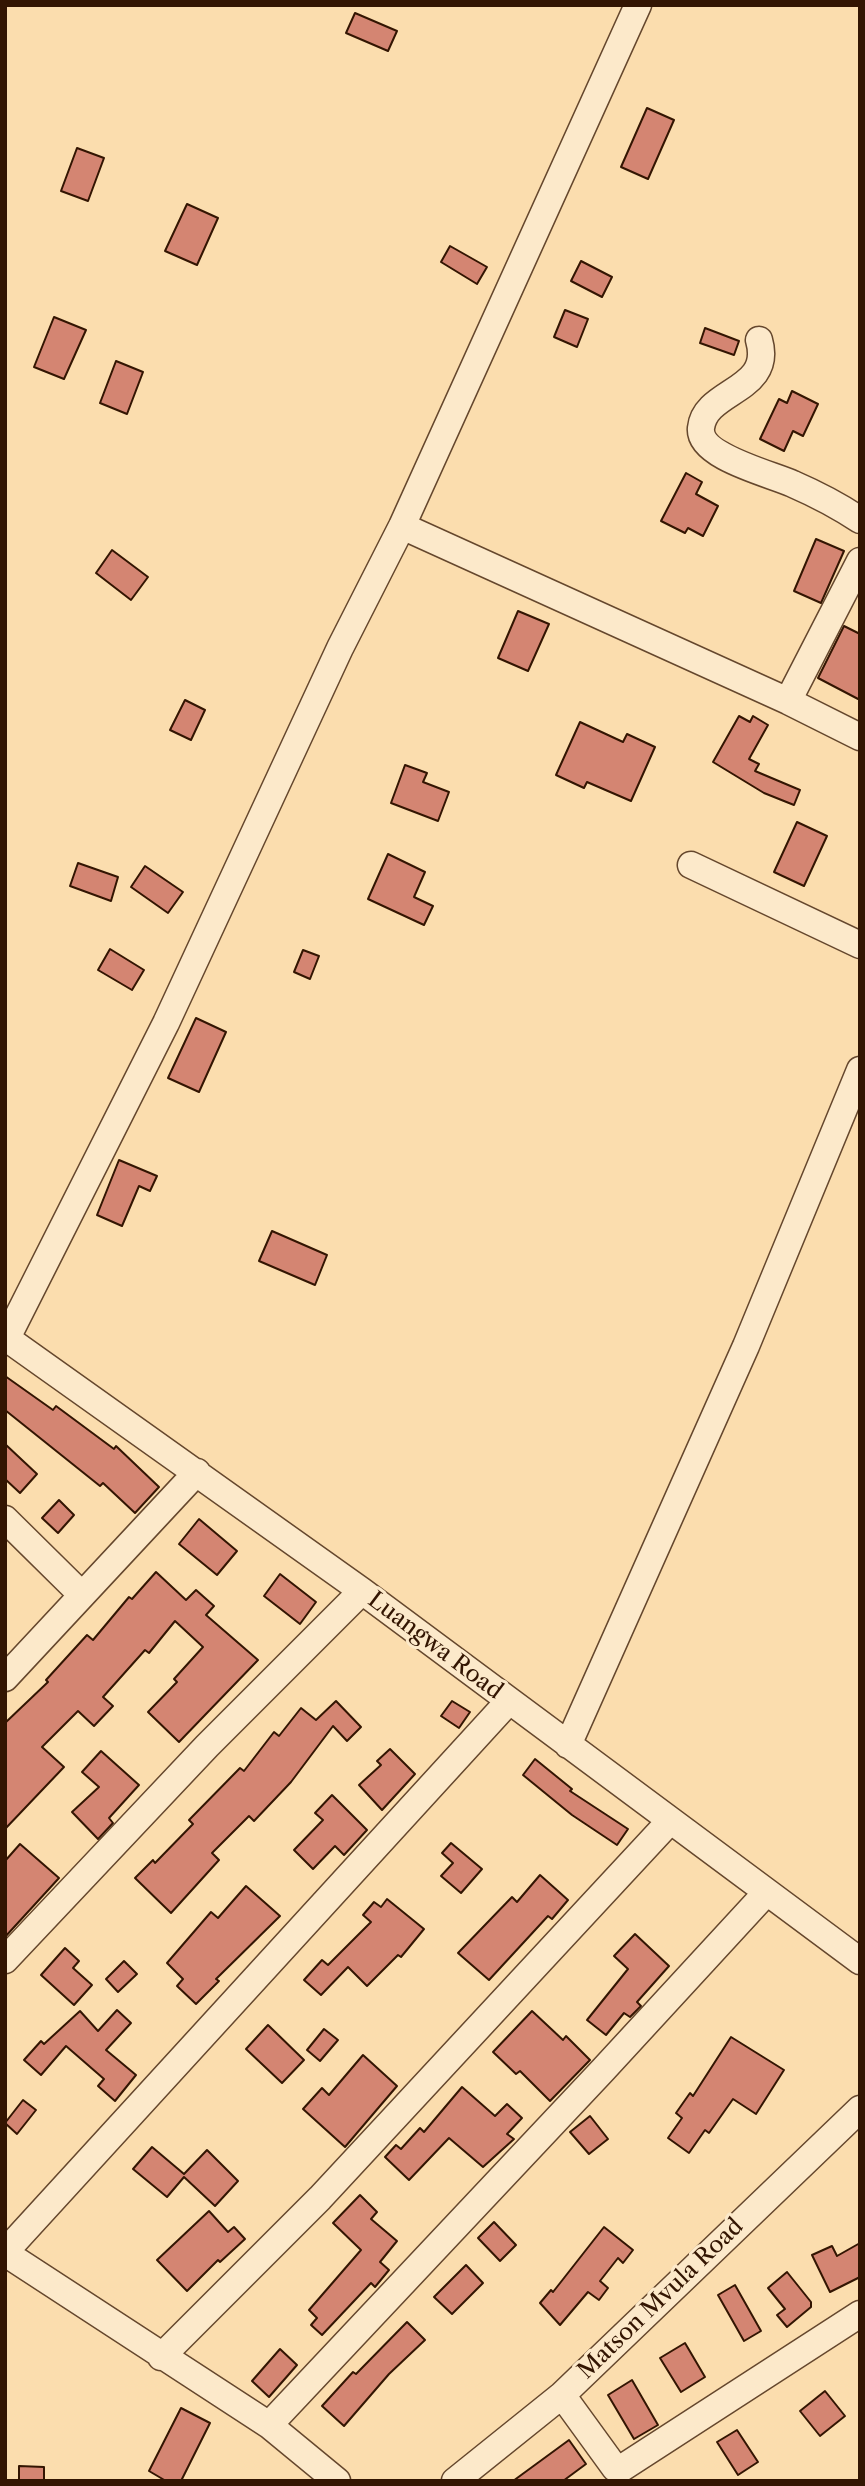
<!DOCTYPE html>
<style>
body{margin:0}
#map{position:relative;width:865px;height:2486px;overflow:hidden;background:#fbddae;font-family:"Libre Caslon Text",serif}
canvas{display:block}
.frame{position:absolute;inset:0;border:7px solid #331502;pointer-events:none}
</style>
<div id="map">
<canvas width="865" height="2486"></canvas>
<div class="frame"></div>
</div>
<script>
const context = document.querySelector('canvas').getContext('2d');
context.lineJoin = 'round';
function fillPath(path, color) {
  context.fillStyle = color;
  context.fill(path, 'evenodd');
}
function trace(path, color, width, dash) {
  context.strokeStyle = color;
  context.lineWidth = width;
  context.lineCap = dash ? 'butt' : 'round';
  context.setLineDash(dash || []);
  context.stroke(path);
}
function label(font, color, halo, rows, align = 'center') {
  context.font = font + ' "Libre Caslon Text",serif';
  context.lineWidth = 6;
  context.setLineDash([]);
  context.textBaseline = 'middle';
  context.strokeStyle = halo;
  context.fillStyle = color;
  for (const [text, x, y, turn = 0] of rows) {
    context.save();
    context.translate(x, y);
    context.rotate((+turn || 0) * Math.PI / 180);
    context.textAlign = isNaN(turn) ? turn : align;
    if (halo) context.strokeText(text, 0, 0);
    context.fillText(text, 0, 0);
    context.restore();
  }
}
const building = new Path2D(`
 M355 13 397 31 388 51 346 33Z
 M647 108 674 120 648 179 621 167Z
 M77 148 104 158 88 201 61 191Z
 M187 204 218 218 197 265 165 251Z
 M450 246 487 267 477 284 441 262Z
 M581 261 612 277 602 297 571 281Z
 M565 310 588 319 577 347 554 337Z
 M54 317 86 330 64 379 34 367Z
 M705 328 739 341 734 355 700 343Z
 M116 361 143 372 127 414 100 403Z
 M792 391 818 404 803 436 793 431 784 451 760 439 779 399 787 403Z
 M686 473 702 482 696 494 718 506 703 536 688 528 685 533 661 521Z
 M816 539 844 551 821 603 794 591Z
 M112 550 148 577 131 600 96 573Z
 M518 611 549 624 528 671 498 658Z
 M844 626 860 634V700L818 678Z
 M185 700 205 710 191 740 170 730Z
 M739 716 750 722 753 716 768 725 749 759 759 764 755 771 800 790 794 805 764 793 713 762Z
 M580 722 623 742 627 734 655 747 631 801 587 782 584 788 556 775Z
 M405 765 427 773 423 782 449 792 438 821 391 803Z
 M797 822 827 836 804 886 774 872Z
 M388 854 425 872 414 897 433 906 424 925 368 899Z
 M78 863 118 877 111 901 70 886Z
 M145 866 183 892 168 913 131 887Z
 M110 949 144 970 132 990 98 970Z
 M303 950 319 956 310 979 294 972Z
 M196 1018 226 1032 199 1092 168 1078Z
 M119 1160 157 1176 150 1191 139 1186 122 1226 97 1215Z
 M272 1231 327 1255 315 1285 259 1261Z
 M5 1376 53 1410 56 1406 114 1449 116 1446 159 1487 135 1513 103 1483 100 1486 5 1410Z
 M5 1444 37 1474 20 1493 5 1479Z
 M59 1500 74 1515 58 1533 42 1518Z
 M199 1519 237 1551 217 1575 179 1544Z
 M156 1572 186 1600 196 1590 214 1606 206 1615 258 1660 179 1742 148 1712 177 1682 174 1679 203 1647 175 1621 149 1653 145 1650 103 1697 113 1706 94 1726 78 1711 42 1747 64 1767 5 1829V1723L48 1682 46 1680 87 1635 93 1640 129 1597 132 1599Z
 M280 1574 316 1602 300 1624 264 1596Z
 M336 1701 361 1727 347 1741 333 1726 291 1782 254 1821 249 1816 212 1853 219 1860 171 1913 135 1878 153 1860 155 1863 193 1824 189 1820 240 1768 244 1771 274 1732 279 1736 301 1708 316 1720Z
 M452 1701 470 1712 459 1728 441 1716Z
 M390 1749 415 1774 382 1810 359 1785 381 1765 377 1761Z
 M101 1751 139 1785 109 1818 113 1823 98 1839 72 1812 99 1787 82 1772Z
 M535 1759 572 1789 570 1791 628 1829 617 1845 572 1815 523 1775Z
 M332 1795 367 1830 344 1855 335 1846 313 1869 294 1850 323 1820 315 1813Z
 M451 1843 482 1869 461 1893 441 1876 453 1863 442 1853Z
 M20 1844 59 1878 5 1937V1861Z
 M540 1875 568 1900 552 1919 548 1916 489 1980 458 1953 512 1897 517 1902Z
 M246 1886 280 1916 216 1979 219 1981 196 2004 177 1986 183 1979 167 1963 211 1912 218 1918Z
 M387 1899 424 1929 401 1957 398 1955 367 1986 348 1967 321 1995 304 1980 322 1960 328 1965 371 1922 363 1915 374 1902 381 1907Z
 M635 1934 669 1966 637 2002 641 2006 630 2017 624 2013 606 2035 587 2020 628 1969 614 1956Z
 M65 1948 79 1961 73 1968 92 1985 74 2005 41 1975Z
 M124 1961 137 1974 118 1992 106 1979Z
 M117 2010 131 2023 106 2050 136 2075 115 2101 98 2086 104 2079 66 2046 41 2075 24 2060 41 2041 44 2044 80 2011 98 2031Z
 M532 2011 563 2040 566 2036 590 2060 550 2101 520 2071 516 2074 493 2052Z
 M268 2025 304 2060 282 2083 246 2049Z
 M324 2029 338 2040 320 2061 307 2050Z
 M731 2037 784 2070 756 2114 733 2099 709 2133 705 2130 689 2153 668 2138 682 2118 676 2113 690 2093 693 2096Z
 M363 2055 397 2086 345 2147 303 2109 322 2088 329 2095Z
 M462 2087 495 2116 507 2104 522 2118 507 2134 514 2139 483 2167 449 2138 409 2180 385 2157 396 2145 401 2149 420 2128 424 2132Z
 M23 2100 36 2110 17 2134 5 2123Z
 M590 2116 608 2139 589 2154 570 2132Z
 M152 2147 184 2174 207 2150 238 2181 215 2206 184 2177 167 2197 133 2169Z
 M360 2195 377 2212 371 2219 397 2241 380 2262 389 2270 375 2287 371 2283 322 2335 311 2325 317 2318 309 2310 361 2250 333 2223Z
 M209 2211 228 2232 234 2227 245 2239 220 2262 218 2260 187 2291 157 2260Z
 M494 2222 516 2245 500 2261 478 2238Z
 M604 2227 633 2250 623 2263 618 2258 600 2281 608 2288 599 2300 588 2292 560 2325 540 2303 551 2290 553 2292Z
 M860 2243V2277L830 2292 812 2255 832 2246 837 2256Z
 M466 2265 483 2283 452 2314 434 2297Z
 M787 2272 811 2302V2307L787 2327 777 2315 785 2309 768 2288Z
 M735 2285 761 2331 744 2341 718 2295Z
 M407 2322 425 2340 389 2374 344 2426 322 2406 353 2372 356 2374Z
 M685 2343 705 2377 681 2392 660 2358Z
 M280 2349 297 2365 269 2397 252 2381Z
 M632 2380 658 2425 634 2439 608 2395Z
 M825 2391 845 2416 820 2436 800 2411Z
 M181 2408 210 2423 181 2481H166L149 2471Z
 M737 2430 758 2462 738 2475 717 2442Z
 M569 2440 586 2464 563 2481H513Z
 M19 2466 44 2467V2481H19Z`);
fillPath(building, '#d48572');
trace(building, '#331502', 2);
const minor = new Path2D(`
 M759 340C774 392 705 389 701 428 698 457 772 474 793 484 816 494 839 506 860 520
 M402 526 788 701 860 737
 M788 701 860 561
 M691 865 860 945
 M5 1337 362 1591 860 1961
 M7 1338 166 1023 340 648 402 526 638 5
 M5 1519 82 1595
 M5 1678 197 1472
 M568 1745 746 1346 860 1070
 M5 1960 207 1746 362 1591
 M5 2252 509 1701
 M5 2253 269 2425 337 2481
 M161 2357 320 2198 670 1821
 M562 2395 615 2468H622L860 2314
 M269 2425 603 2070 766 1893
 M455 2481 562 2395 860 2109`);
trace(minor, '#65472d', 29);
trace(minor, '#fce9ca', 26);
label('23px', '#331502', '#fce9ca', [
 ["Luangwa Road",435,1646,37],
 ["Matson Mvula Road",661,2299,-44]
]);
</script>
